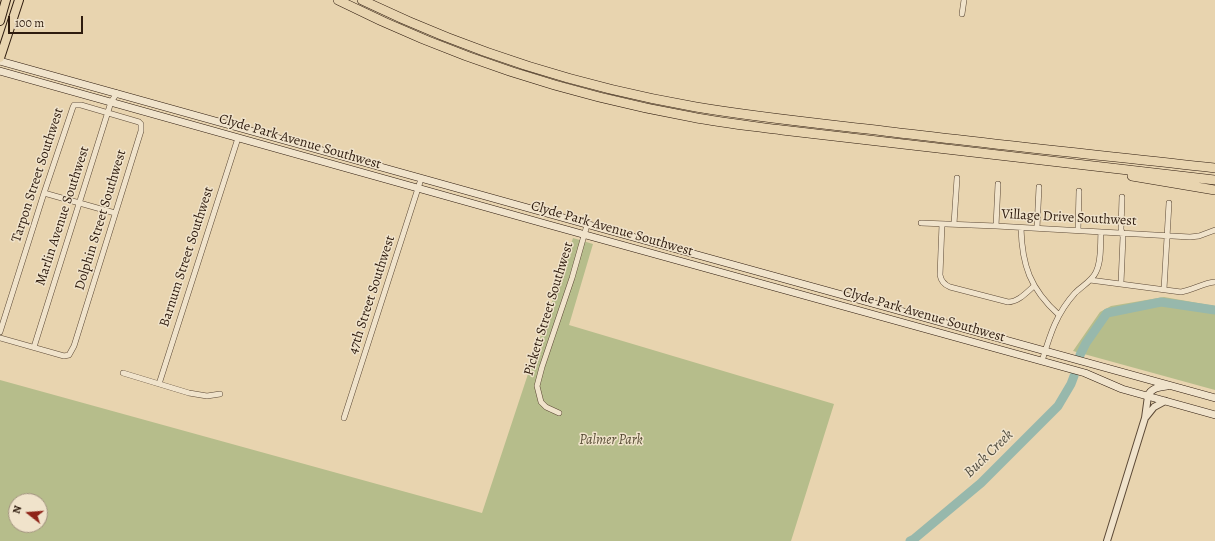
<!DOCTYPE html>
<style>
body{margin:0}
#map{position:relative;width:1215px;height:541px;overflow:hidden;background:#e8d4af;font-family:Alegreya,serif}
canvas{display:block}
.north{position:absolute;left:8px;top:493px;width:40px;height:40px;box-sizing:border-box;background:#f0e3cb;border:1px solid #a2937f;border-radius:50%;rotate:287deg;font-size:11px;font-weight:700;line-height:16px;text-align:center;color:#2e1b0e}
.north::after{content:'';display:block;margin:auto;width:14px;height:18px;background:#8f2418;clip-path:polygon(50% 0,100% 100%,50% 72%,0 100%)}
.scale{position:absolute;left:8px;top:16px;width:75px;height:18px;box-sizing:border-box;border:2px solid #2e1b0e;border-top:0;padding-left:5px;font-size:12px;line-height:14px;white-space:nowrap;color:#2e1b0e;-webkit-text-stroke:3px #f0e3cb;paint-order:stroke}
</style>
<div id="map">
<canvas width="1215" height="541"></canvas>
<div class="north">N</div>
<div class="scale">100 m</div>
</div>
<script>
const context = document.querySelector('canvas').getContext('2d');
context.lineJoin = 'round';
function fillPath(path, color) {
  context.fillStyle = color;
  context.fill(path, 'evenodd');
}
function trace(path, color, width, dash) {
  context.strokeStyle = color;
  context.lineWidth = width;
  context.lineCap = dash ? 'butt' : 'round';
  context.setLineDash(dash || []);
  context.stroke(path);
}
function label(font, color, halo, rows, align = 'center') {
  context.font = font + ' Alegreya,serif';
  context.lineWidth = 3;
  context.setLineDash([]);
  context.textBaseline = 'middle';
  context.strokeStyle = halo;
  context.fillStyle = color;
  for (const [text, x, y, turn = 0] of rows) {
    context.save();
    context.translate(x, y);
    context.rotate((+turn || 0) * Math.PI / 180);
    context.textAlign = isNaN(turn) ? turn : align;
    if (halo) context.strokeText(text, 0, 0);
    context.fillText(text, 0, 0);
    context.restore();
  }
}
fillPath(new Path2D(`
 M573 238 593 244 569 325 834 404 791 541H0V380L482 513ZM16 501H40V525H16Z
 M1164 297 1215 306V390L1073 351 1100 312 1111 306Z`), '#b6bd8b');
trace(new Path2D(`
 M1080 355 1086 343 1107 313 1161 302 1215 310
 M910 541 914 539 981 483 1058 406 1071 384 1074 376`), '#97b8ac', 9);
const minor = new Path2D(`
 M962 14 964 0
 M44 193 115 213
 M921 223 996 226 1190 237 1199 236 1215 230
 M942 224 940 275C941 281 945 285 950 287L1008 302C1018 302 1026 293 1034 286
 M954 224 957 178
 M996 226 998 184
 M1021 228C1022 265 1030 289 1059 315
 M1037 228 1039 187
 M1078 230 1079 191
 M1090 280 1181 292C1193 290 1203 283 1215 282
 M1121 283 1123 237 1121 229 1122 197
 M1164 289 1169 203
 M0 332 44 193 73 107 74 105H81L139 122 141 124V131L74 346 69 355 64 356 0 338
 M34 347 111 102 117 93
 M1042 361C1050 335 1056 314 1075 293 1082 286 1092 281 1096 272 1102 260 1100 244 1101 232
 M123 373 189 393 207 396 220 394
 M159 384 238 138
 M559 413 546 407 541 402 537 386 542 367 572 278 587 225
 M344 418 421 179`);
const tertiary = new Path2D(`
 M1146 417 1154 407 1165 401
 M1107 541 1145 418 1148 396`);
const secondary = new Path2D(`
 M0 61 618 233 1215 398
 M0 71 546 224 1085 373 1122 389 1215 415
 M1148 396C1151 388 1159 387 1167 386`);
const primary = new Path2D(`
 M0 21 6 0
 M0 58 19 0`);
const motorway = new Path2D(`
 M338 0C449 56 569 95 692 117 722 123 752 126 782 130L1215 180
 M362 0C467 51 581 87 696 107 761 118 826 124 892 132 999 145 1107 156 1215 168
 M1132 176 1215 190`);
trace(minor, '#5c4936', 6);
trace(tertiary, '#5c4936', 8);
trace(secondary, '#2e1b0e', 8);
trace(primary, '#2e1b0e', 10);
trace(motorway, '#2e1b0e', 10);
trace(minor, '#f0e3cb', 5);
trace(tertiary, '#f0e3cb', 6);
trace(secondary, '#f0e3cb', 7);
trace(primary, '#e8d4af', 8);
trace(motorway, '#e8d4af', 9);
label('14px', '#2e1b0e', '#f0e3cb', [
 ["Clyde Park Avenue Southwest",300,142,16],
 ["Tarpon Street Southwest",38,175,-72],
 ["Marlin Avenue Southwest",63,216,-72],
 ["Village Drive Southwest",1069,218,3],
 ["Dolphin Street Southwest",101,220,-73],
 ["Clyde Park Avenue Southwest",612,229,16],
 ["Barnum Street Southwest",187,257,-72],
 ["47th Street Southwest",372,295,-72],
 ["Pickett Street Southwest",549,309,-73],
 ["Clyde Park Avenue Southwest",924,315,16]
]);
label('italic 14px', '#574c34', '#f0e3cb', [
 ["Palmer Park",611,441]
]);
label('italic 15px', '#4e4a3d', '#f0e3cb', [
 ["Buck Creek",989,454,-44]
]);
</script>
